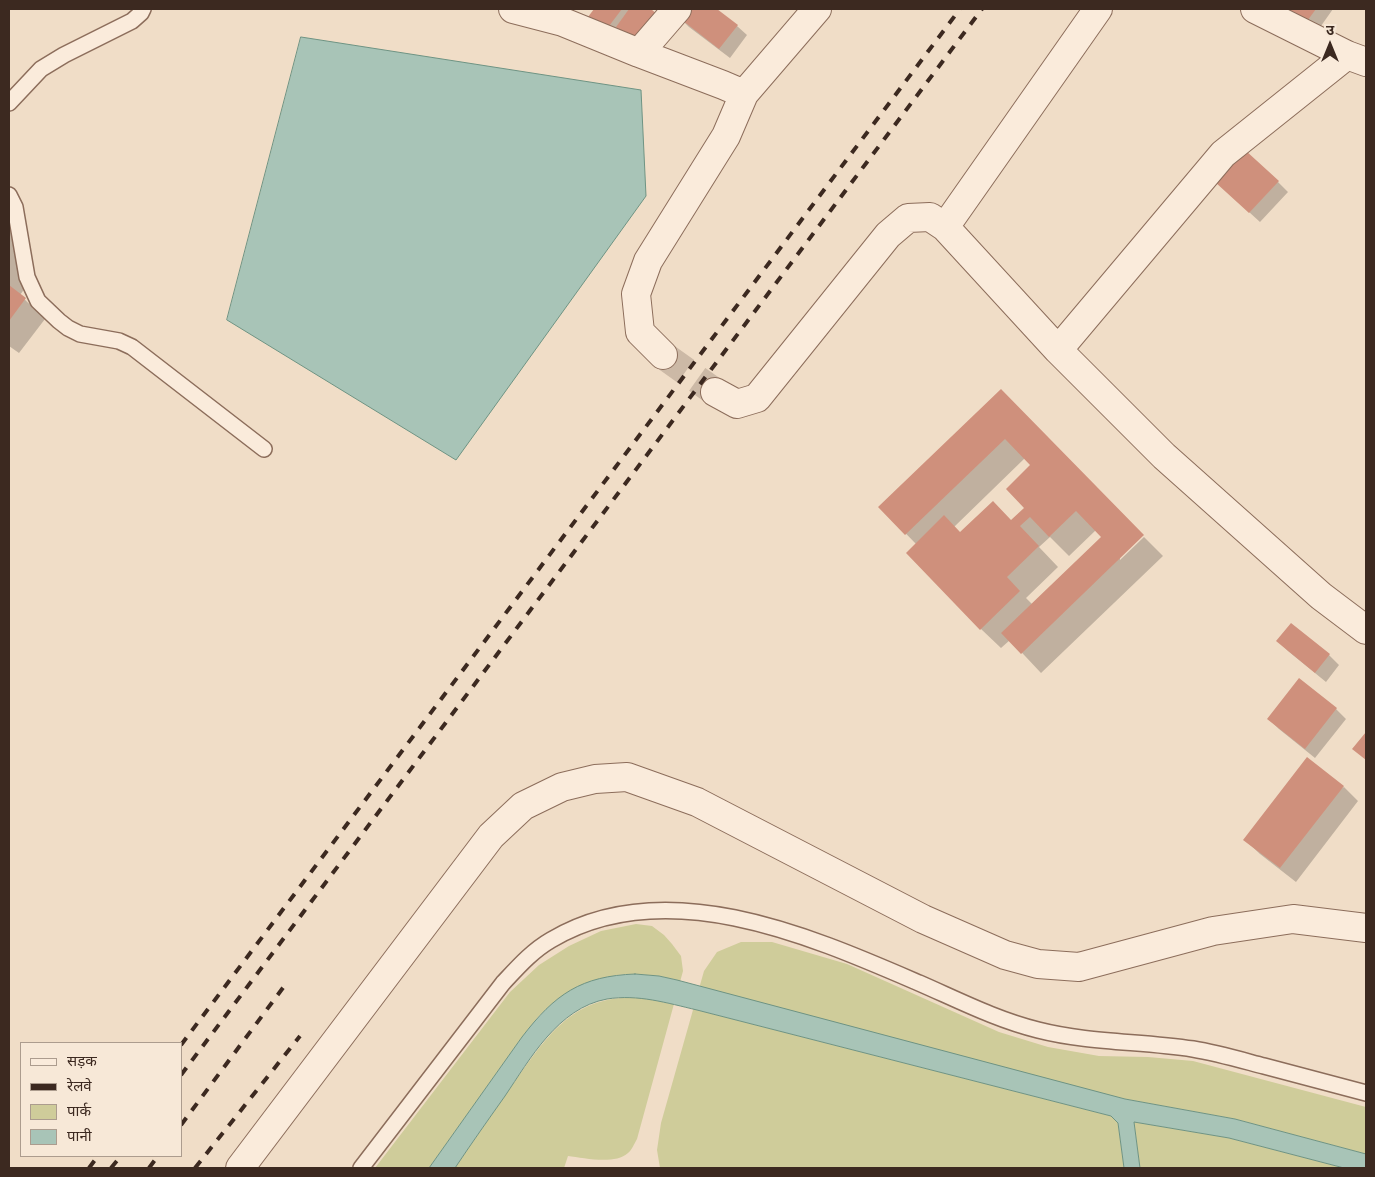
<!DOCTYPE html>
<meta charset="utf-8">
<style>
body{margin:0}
#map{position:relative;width:1375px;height:1177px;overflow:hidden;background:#f0ddc7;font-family:"Roboto Serif","Noto Sans Devanagari",serif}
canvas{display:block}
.frame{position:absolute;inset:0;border:10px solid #3c2920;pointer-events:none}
.legend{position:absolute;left:20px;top:1042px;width:162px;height:115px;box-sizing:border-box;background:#f7e8d7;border:1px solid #ac9c8e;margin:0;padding:6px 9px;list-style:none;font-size:15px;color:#3c2920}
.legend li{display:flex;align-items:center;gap:10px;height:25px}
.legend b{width:25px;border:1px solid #ac9c8e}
.north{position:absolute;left:1305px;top:20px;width:50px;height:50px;-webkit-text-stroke:4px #f7e8d7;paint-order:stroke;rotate:0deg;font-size:14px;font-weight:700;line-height:20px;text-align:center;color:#3c2920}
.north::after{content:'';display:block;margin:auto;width:18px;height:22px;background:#3c2920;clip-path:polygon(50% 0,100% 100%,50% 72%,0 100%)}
</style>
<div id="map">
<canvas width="1375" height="1177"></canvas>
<div class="frame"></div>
<ul class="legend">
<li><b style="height:6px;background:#faebdb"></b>सड़क</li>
<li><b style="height:6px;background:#3c2920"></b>रेलवे</li>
<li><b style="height:14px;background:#cfcc9a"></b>पार्क</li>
<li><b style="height:14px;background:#a8c4b7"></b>पानी</li>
</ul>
<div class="north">उ</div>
</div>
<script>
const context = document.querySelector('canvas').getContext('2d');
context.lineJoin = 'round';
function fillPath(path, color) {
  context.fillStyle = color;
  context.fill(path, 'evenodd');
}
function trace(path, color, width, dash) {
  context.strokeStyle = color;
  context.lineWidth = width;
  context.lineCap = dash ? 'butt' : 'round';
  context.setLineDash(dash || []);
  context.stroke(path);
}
fillPath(new Path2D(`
 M636 924 652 926 664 935 672 944 681 956 683 971 637 1139C634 1144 632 1150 628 1153 615 1165 584 1158 568 1156L564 1168H455C474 1140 494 1112 513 1084 549 1033 575 992 645 998 654 999 663 1002 671 1004L677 980 659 976 635 974 616 975 555 1001 538 1017 522 1037 429 1168H375L510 992 539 965 569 946 601 931Z
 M741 942H772L847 964 999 1032 1048 1047 1099 1056 1148 1057 1193 1061 1366 1107V1154L1235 1119 1125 1099 697 1010 1111 1116 1118 1123 1124 1168H660L657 1150 661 1123 704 971 717 952Z
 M1134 1122 1229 1138 1344 1168H1140Z`), '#cfcc9a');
const water = new Path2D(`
 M301 37 641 90 646 196 456 460 227 320Z
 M635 974 659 976 677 980 1125 1099 1235 1119 1366 1154V1168H1344L1229 1138 1134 1122 1140 1168H1124L1118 1123 1111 1116 697 1010C667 1003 638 994 607 999 558 1008 530 1059 505 1096 488 1120 471 1144 455 1168H429L522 1037C555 994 581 976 635 974Z`);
fillPath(water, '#a8c4b7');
trace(water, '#6e9383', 1);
fillPath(new Path2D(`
 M596 9H649L659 16 616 39 590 17Z
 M686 9H715L737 26 747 35 730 58 689 27 679 17Z
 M1292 9H1333L1316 33 1290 12Z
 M1278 182 1288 192 1260 222 1227 192Z
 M9 224 28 243 15 260 33 277 20 295 45 319 19 353 9 346Z
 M1001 391 1120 556V560L1144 537 1163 556 1041 673 1010 640 1001 648 981 629 907 553 916 544 880 507ZM1025 458 1032 465 1026 508 1012 521 960 534 954 527ZM1096 530 1103 537 1033 605 1026 598 1058 567 1039 547 1050 537 1069 556Z
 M1291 624 1329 655 1339 665 1326 682 1288 651 1278 641Z
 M1336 709 1346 719 1315 758 1279 729 1269 719Z
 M1344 787 1358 801 1296 882 1260 854 1245 840Z`), '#0003');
fillPath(new Path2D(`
 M594 9H622L606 30 588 17Z
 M629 9H651L659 16 636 42 616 27Z
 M684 9H717L738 25 719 49 678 17Z
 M1290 9H1316L1305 24 1288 12Z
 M1245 150 1279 181 1249 213 1215 182Z
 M9 285 26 298 9 321Z
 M1001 389 1144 535 1021 654 1001 633 1101 537 1076 511 1049 537 1030 517 1020 526 1039 546 1007 577 1020 591 980 630 906 553 944 515 960 532 993 501 1011 520 1024 508 1006 489 1030 465 1005 439 905 535 878 507Z
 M1291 623 1330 654 1315 673 1276 641Z
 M1299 678 1337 708 1305 749 1267 719Z
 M1366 732V760L1352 749Z
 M1307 757 1344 786 1280 868 1243 840Z`), '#cf907c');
trace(new Path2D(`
 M663 355 715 392`), '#ccb9a6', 28, [28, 14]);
const service = new Path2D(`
 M9 103 41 69 64 55 132 21 141 13 143 9
 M9 195 15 207 27 277 38 301 59 321 68 328 80 334 119 341 132 347 264 449
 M361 1168 503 983C518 967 532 951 551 940 665 872 810 936 919 983 958 1000 997 1020 1038 1030 1089 1043 1141 1041 1193 1049 1217 1053 1241 1060 1264 1066 1298 1075 1332 1084 1366 1093`);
const minor = new Path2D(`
 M513 9 563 22 639 53 723 85 744 94 726 136 648 261 636 294 640 332 663 355
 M1255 9 1347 55 1366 62
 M639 53 677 9
 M744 94 817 9
 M945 227 1098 9
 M1058 350 1223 154 1347 55
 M715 392 737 404 757 398 888 235 908 218 930 217 945 227 1058 350 1164 456 1321 596 1366 630`);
const tertiary = new Path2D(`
 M240 1168 491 836 523 806 562 787 595 779 627 777 697 802 923 919 1005 955 1038 964 1079 967 1213 931 1293 919 1366 928`);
trace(service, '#8c6d5b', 18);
trace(minor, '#8c6d5b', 30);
trace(tertiary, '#8c6d5b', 30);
trace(service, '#faebdb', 15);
trace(minor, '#faebdb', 28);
trace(tertiary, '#faebdb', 28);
trace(new Path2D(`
 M181 1045 960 9
 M181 1075 982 9
 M181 1125 288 981
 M89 1168 98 1156
 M111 1168 121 1156
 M149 1168 158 1156
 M195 1168 300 1036`), '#3c2920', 4, [9, 9]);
</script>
